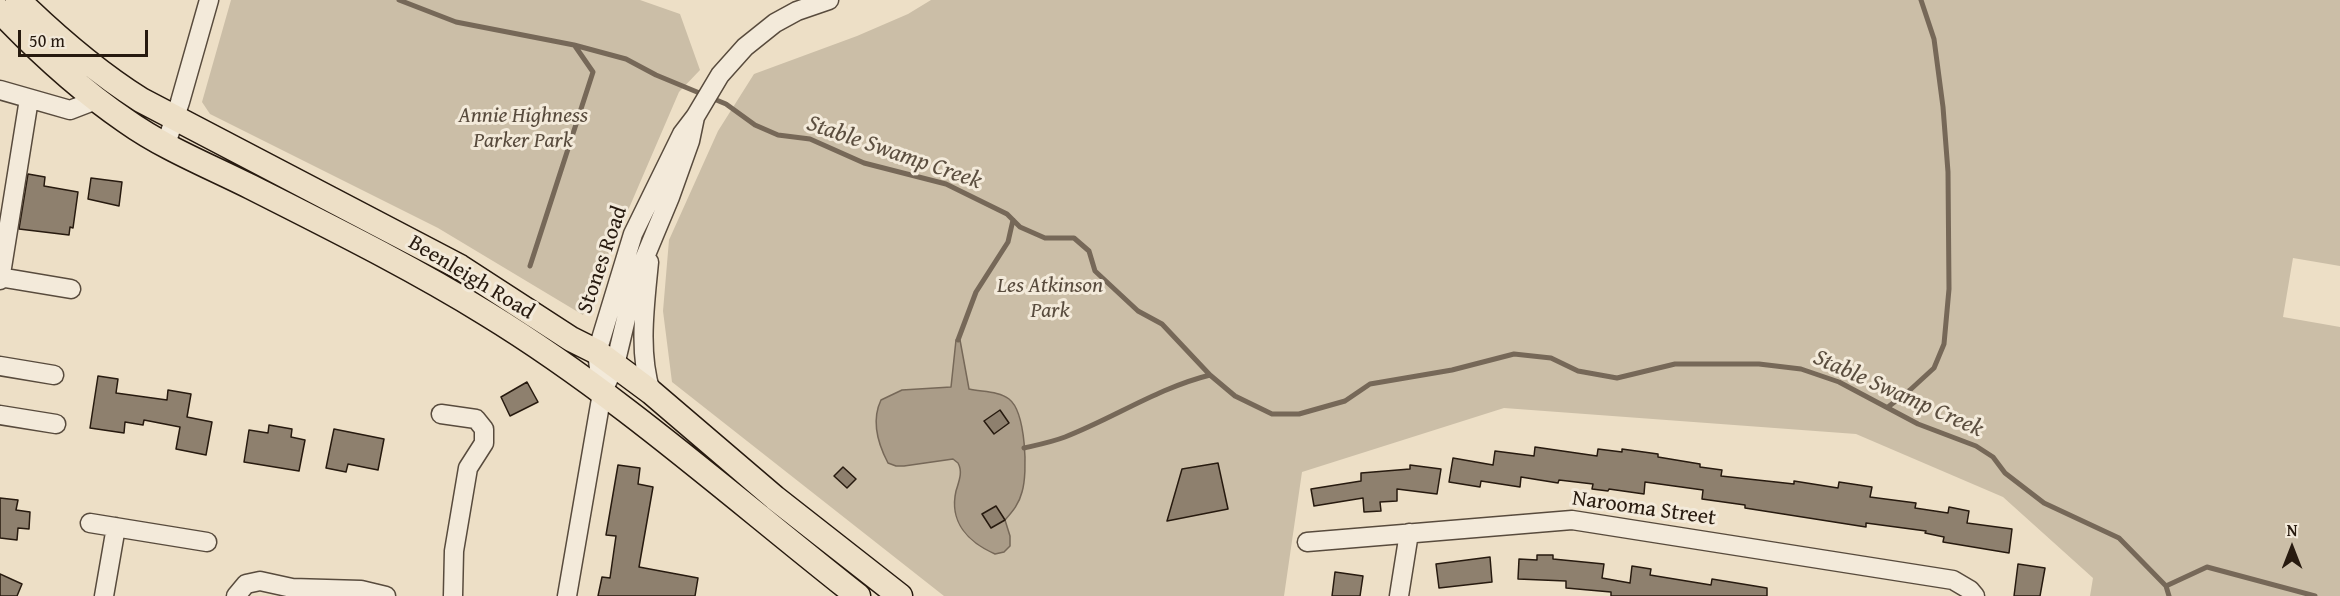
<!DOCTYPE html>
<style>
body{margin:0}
#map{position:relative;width:2340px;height:596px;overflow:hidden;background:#eddfc6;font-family:"Gentium Book Plus",serif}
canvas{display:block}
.north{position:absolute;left:2262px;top:518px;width:60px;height:60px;-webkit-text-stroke:4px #f3eada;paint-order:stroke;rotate:0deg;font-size:16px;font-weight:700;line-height:24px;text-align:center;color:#271a0f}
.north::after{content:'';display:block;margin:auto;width:21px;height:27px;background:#271a0f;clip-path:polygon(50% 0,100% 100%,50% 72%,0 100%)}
.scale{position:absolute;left:18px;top:30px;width:130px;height:27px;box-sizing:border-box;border:3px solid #271a0f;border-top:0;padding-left:8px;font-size:18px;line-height:21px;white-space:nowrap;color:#271a0f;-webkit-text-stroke:4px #f3eada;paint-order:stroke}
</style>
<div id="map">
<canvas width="2340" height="596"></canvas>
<div class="north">N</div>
<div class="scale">50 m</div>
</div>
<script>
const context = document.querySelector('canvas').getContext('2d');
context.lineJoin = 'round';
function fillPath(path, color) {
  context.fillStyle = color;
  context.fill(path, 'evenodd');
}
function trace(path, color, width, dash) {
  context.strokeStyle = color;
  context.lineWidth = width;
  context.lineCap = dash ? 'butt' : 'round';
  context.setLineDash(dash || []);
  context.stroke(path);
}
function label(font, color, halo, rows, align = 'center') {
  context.font = font + ' "Gentium Book Plus",serif';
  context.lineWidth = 6;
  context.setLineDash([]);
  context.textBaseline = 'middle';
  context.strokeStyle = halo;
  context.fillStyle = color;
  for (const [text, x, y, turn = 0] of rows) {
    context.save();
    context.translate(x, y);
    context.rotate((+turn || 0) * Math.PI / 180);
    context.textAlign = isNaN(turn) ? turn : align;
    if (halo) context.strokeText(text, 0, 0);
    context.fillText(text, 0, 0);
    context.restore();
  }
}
fillPath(new Path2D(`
 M231 0H640L680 14 700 70 679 92 583 315 438 228 210 114 202 102Z
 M931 0H2340V266L2293 258 2283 317 2340 327V596H2090L2093 578 2003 497 1856 434 1504 408 1302 472 1284 596H944L672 382 663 311 669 240 718 131 754 74 857 36 908 14Z`), '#cbbea7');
const water = new Path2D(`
 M956 340H960L969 389C982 392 999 391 1009 399 1026 412 1028 473 1022 492 1019 504 1013 511 1005 520L1010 536V546L1004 552 995 554C968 542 949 522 956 491 959 481 963 472 958 463L953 459 904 466H896L888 463C878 444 871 421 881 400L902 390 951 387Z`);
fillPath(water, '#aa9c88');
trace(water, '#766858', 1.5);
trace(new Path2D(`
 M399 0 456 22 574 45 626 59 656 75 726 104 755 125 778 135 810 139 864 163 946 184 1007 214 1020 227 1045 238H1074L1089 251 1095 271 1138 311 1162 324 1210 375 1235 396 1272 414H1299L1345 401 1370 384 1452 370 1514 354 1551 358 1578 371 1617 378 1675 364H1759L1801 369 1839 382 1918 424 1976 446 1993 457 2005 473 2044 503 2119 538 2166 586 2169 596
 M530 266 593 72 575 46
 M958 340 976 292 1008 242 1013 220
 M1888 407 1910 390 1934 368 1944 344 1949 289 1948 172 1943 107 1934 39 1921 0
 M1024 448C1037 445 1052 442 1065 437 1114 418 1158 388 1210 375
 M2166 586 2207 567 2315 596`), '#766858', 5);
const building = new Path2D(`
 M28 174 45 177 44 186 78 192 73 228 70 227 69 235 19 229Z
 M91 178 122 182 119 206 88 199Z
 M98 376 118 379 116 393 167 400 168 390 191 394 187 417 212 422 206 455 176 449 180 427 144 420 143 425 125 422 124 433 90 428Z
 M527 382 538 402 510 416 501 397Z
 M1000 410 1009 423 994 434 984 421Z
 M269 425 292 429 291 437 305 440 299 471 244 462 249 430 268 433Z
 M334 429 384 439 378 470 348 464 346 472 326 468Z
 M1535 447 1597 456 1598 449 1622 452V449L1658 454V457L1700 464V467L1722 470 1721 476 1794 484V481L1838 488 1839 482 1872 487 1870 497 1916 503 1915 508 1948 513 1949 507 1969 511 1967 523 2012 529 2009 553 1943 542 1944 537 1925 533 1926 531 1866 523V527L1745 508V505L1702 499 1703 490 1645 482 1644 494 1609 489 1608 491 1592 489 1593 484 1559 480 1558 483 1521 477 1520 487 1481 481 1480 487 1449 482 1453 458 1493 465 1495 451 1534 456Z
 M1218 463 1228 509 1167 521 1182 469Z
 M618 465 640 468 638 484 653 487 639 567 698 578 695 596H598L602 577 610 578 616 536 606 535Z
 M1410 465 1441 469 1437 494 1397 489V501L1380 502 1381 511 1364 512 1363 498 1314 506 1311 489 1361 481V473L1410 469Z
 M843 467 856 479 847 488 834 476Z
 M0 498 18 500 16 510 30 512 29 529 18 528 17 540 0 538Z
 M996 506 1005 520 991 528 982 514Z
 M1537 555H1553V559L1604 564 1602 578 1630 583 1632 566 1651 569 1650 575 1711 585 1712 579 1767 588V596H1611V592L1566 588V581L1518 579 1519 559 1537 560Z
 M1490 557 1492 582 1439 588 1436 564Z
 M2018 564 2045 568 2040 596H2014Z
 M1335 572 1363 576 1360 596H1332Z
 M0 574 22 584 17 596H0Z`);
fillPath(building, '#8e806e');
trace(building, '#271a0f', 1.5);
const minor = new Path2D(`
 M0 90 70 110 96 100
 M166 144 180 102 209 0
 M649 262C645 304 638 352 651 392
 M0 277 71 289
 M0 280 29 99
 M0 366 54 375
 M602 393 597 352 633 234 682 134 695 117 720 75 745 47 775 23 797 11 829 0
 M441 414 476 419 484 429V443L468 468 454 551 453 596
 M0 415 56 424
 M90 523 207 542
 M1307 542 1572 520 1953 580 1970 590 1975 596
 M104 596 116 527
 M236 596 246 584 260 581 292 588 361 590 386 596
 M567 596 602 393 615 365 635 281 670 197 690 141 695 117
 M1399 596 1409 533`);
const major = new Path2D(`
 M18 0C57 38 95 71 141 100L460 267 571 339 597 352 651 392 775 498 900 596
 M0 11C39 52 79 89 126 121 164 148 209 166 251 187 330 227 411 267 487 314 618 394 737 501 858 596`);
trace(minor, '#584b3d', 21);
trace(major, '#271a0f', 27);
trace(minor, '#f3eada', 18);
trace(major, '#eddfc6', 24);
label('italic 22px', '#584b3d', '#f3eada', [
 ["Annie Highness",523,116],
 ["Parker Park",523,141],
 ["Les Atkinson",1050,286],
 ["Park",1050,311]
]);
label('22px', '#271a0f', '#f3eada', [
 ["Stones Road",603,260,-71],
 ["Beenleigh Road",471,278,31],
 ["Narooma Street",1644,509,8]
]);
label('italic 24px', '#5b4e3f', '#f3eada', [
 ["Stable Swamp Creek",894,153,19],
 ["Stable Swamp Creek",1898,394,24]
]);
</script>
